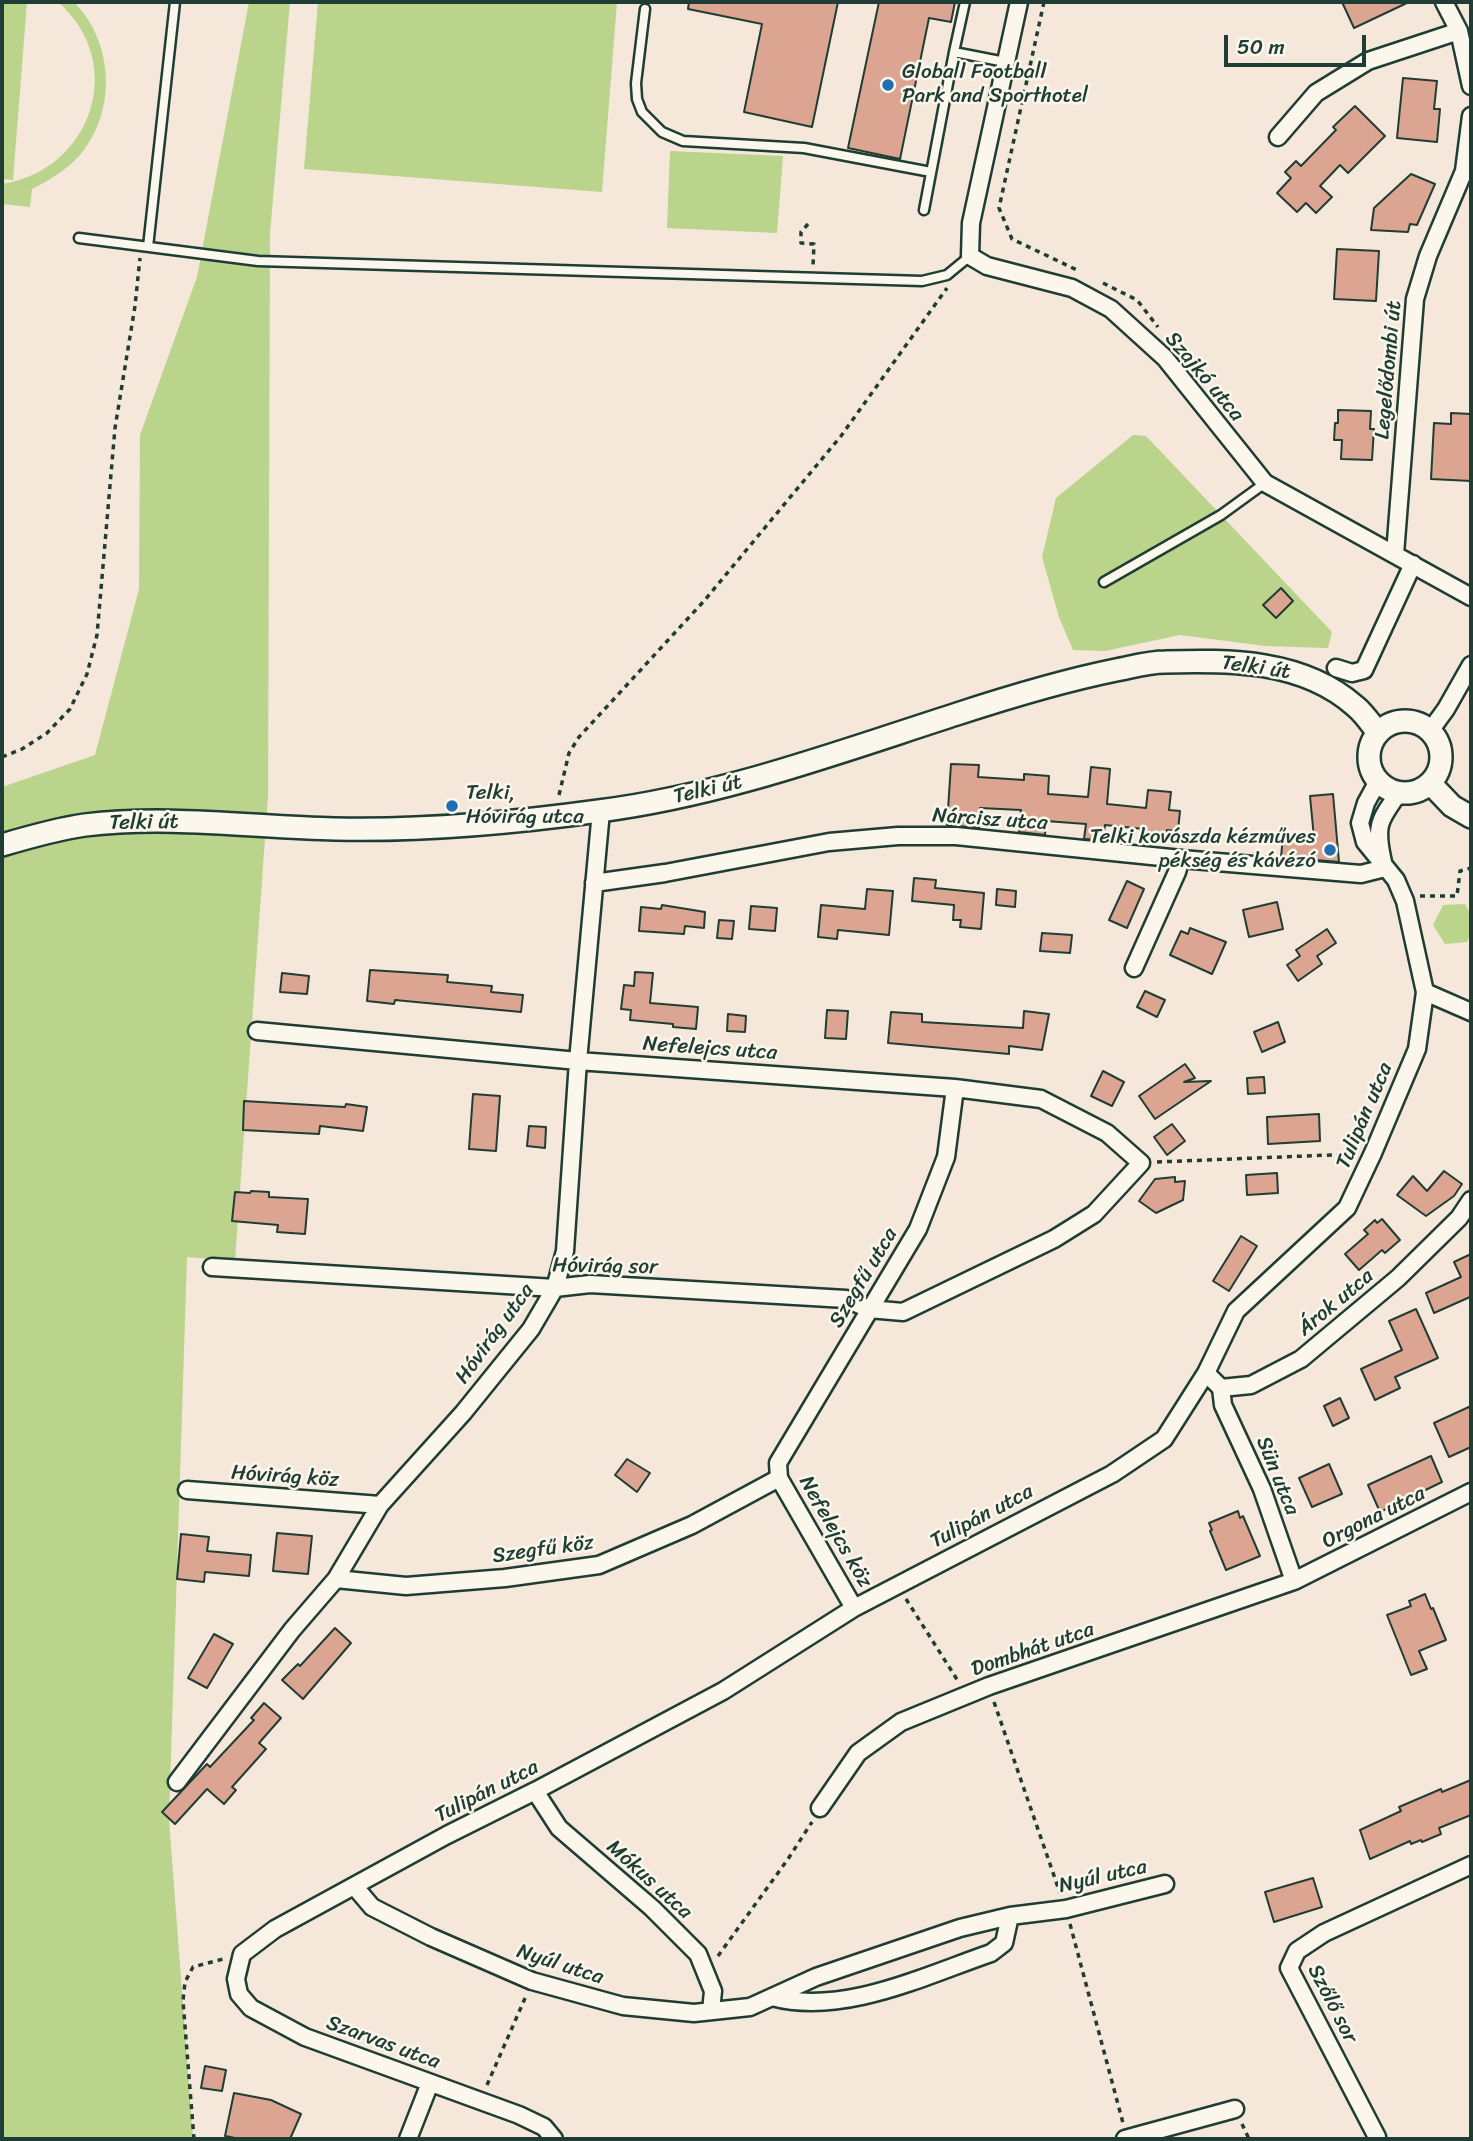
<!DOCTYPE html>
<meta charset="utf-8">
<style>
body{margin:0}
#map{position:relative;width:1473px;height:2141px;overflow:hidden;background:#f5e7da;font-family:Sriracha,sans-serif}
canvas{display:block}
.frame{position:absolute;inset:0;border:4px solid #1f3d34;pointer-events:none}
.scale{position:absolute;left:1224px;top:35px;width:142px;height:32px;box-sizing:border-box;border:4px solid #1f3d34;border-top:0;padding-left:9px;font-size:21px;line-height:24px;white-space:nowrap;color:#1f3d34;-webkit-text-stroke:5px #fbf7ec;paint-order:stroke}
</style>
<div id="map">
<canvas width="1473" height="2141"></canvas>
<div class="frame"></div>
<div class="scale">50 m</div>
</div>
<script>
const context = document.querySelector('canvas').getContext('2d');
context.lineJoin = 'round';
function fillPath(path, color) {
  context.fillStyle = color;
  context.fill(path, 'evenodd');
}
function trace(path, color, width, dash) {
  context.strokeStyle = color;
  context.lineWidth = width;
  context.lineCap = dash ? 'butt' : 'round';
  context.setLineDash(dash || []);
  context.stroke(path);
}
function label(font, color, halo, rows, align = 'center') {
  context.font = font + ' Sriracha,sans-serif';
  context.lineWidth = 5;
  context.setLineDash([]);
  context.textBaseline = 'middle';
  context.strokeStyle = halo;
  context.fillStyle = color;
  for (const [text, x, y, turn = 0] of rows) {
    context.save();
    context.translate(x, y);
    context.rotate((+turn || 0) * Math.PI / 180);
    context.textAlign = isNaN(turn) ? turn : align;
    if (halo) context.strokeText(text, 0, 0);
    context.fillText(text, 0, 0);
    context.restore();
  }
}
fillPath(new Path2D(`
 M2 2H27L13 180 2 179Z
 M58 2H74C114 43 117 111 80 155 66 170 50 180 32 189L30 207 2 204V184C92 170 128 63 58 2Z
 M249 2H290L270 233 268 796 235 1261 187 1257 169 1819 193 2139H2V787L95 755 139 589 140 435 197 277Z
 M318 2H617L602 192 304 169Z
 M670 151 783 156 777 233 667 228Z
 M1133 435 1146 436 1332 632 1328 648 1265 646 1180 635 1105 651 1073 650 1059 617 1042 557 1056 498Z
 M1465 904C1473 916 1473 930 1467 942L1445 944 1433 925 1443 905Z`), '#bad48c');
const building = new Path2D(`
 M689 2H838L812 127 744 112 762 24 688 9Z
 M879 2H955L951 22 929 18 900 159 848 148Z
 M1342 2H1409L1354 28Z
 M1403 78 1437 81 1434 109H1440L1437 142 1397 138Z
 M1355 106 1385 136 1348 173 1340 165 1320 186 1332 197 1316 213 1306 203 1297 212 1277 193 1291 178 1285 172 1296 161 1301 166 1336 130 1333 127Z
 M1411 174 1435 184 1417 225 1410 224 1408 232 1371 230 1374 208Z
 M1337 249 1379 251 1376 301 1334 299Z
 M1338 410 1371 411 1370 429H1374L1372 460 1341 459 1342 440H1334L1335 423H1338Z
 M1451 413 1471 414V481L1431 479 1434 423 1451 424Z
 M1281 588 1293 601 1276 618 1263 605Z
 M951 764 979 765 978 777 1024 780V774L1049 776 1048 794 1088 797 1091 767 1110 769 1107 804 1146 808 1148 790 1171 792 1169 810 1180 811 1178 831 1167 830 1166 841 1144 839V829L1105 825 1103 840 1084 839 1086 824 1046 821 1045 835 1019 832 1021 810 980 808 979 828 947 825Z
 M1333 794 1339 862 1281 857 1283 836 1314 838 1310 796Z
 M914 878 936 880 935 888 984 893 981 929 960 927 961 920H953L954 905 912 901Z
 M1127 881 1144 889 1127 928 1109 920Z
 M867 889 893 891 889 935 838 930 837 939 818 937 821 905 865 909Z
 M997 889 1016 891 1015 907 996 905Z
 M1277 902 1283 929 1249 937 1243 910Z
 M662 905 705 912 704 928 685 926 684 934 639 931 641 907 661 909Z
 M751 906 777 908 775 931 749 929Z
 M719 920 734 921 732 939 717 938Z
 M1190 928 1226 942 1212 974 1170 955 1181 931 1188 934Z
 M1327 929 1336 943 1317 956 1322 964 1298 981 1287 965 1300 956 1296 950Z
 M1042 933 1072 935 1070 953 1040 951Z
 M370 970 448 975 447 982 492 986 491 992 523 995 521 1012 395 1000 394 1004 367 1001Z
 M635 972 653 973 650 1003 698 1007 696 1029 673 1027V1024L630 1020 631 1010 621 1009 624 985 634 986Z
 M282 973 309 976 307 994 280 992Z
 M1145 991 1165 1000 1157 1017 1137 1007Z
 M827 1010 848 1011 846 1039 825 1038Z
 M1024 1011 1049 1014 1042 1050 1009 1046V1054L888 1043 891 1012 922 1014V1022L1023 1028Z
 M728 1014 746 1016 745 1032 727 1031Z
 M1278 1022 1285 1042 1262 1052 1254 1032Z
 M1185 1064 1195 1078 1184 1082 1211 1081 1155 1119 1139 1096Z
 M1103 1071 1124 1082 1112 1106 1091 1096Z
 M1264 1077 1265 1093 1248 1094 1247 1078Z
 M473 1094 500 1096 496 1151 469 1149Z
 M244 1101 345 1107 346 1104 367 1107 363 1131 320 1126 319 1134 243 1130Z
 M1319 1114 1320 1141 1268 1144 1267 1117Z
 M1172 1124 1185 1141 1167 1155 1154 1137Z
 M529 1126 546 1127 545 1148 527 1146Z
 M1444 1171 1462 1184 1454 1196 1426 1216 1397 1195 1413 1176 1427 1191Z
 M1277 1173 1278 1193 1247 1195 1246 1175Z
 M1175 1177V1182L1185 1181 1183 1200 1156 1213 1139 1201 1155 1179Z
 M251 1191 269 1192V1197L308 1199 305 1234 277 1232 278 1225 232 1221 235 1192 250 1193Z
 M1382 1219 1400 1240 1385 1253 1382 1250 1359 1270 1345 1254 1368 1234 1364 1230 1375 1220 1377 1223Z
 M1241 1236 1257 1246 1229 1291 1213 1281Z
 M1471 1254V1300L1470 1297 1434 1313 1426 1293 1461 1277 1454 1262Z
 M1416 1309 1438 1358 1395 1377 1400 1388 1375 1400 1361 1369 1402 1350 1389 1321Z
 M1340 1398 1349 1418 1333 1426 1324 1406Z
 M1471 1406V1447L1449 1457 1434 1423Z
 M1431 1456 1442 1482 1380 1512 1368 1485Z
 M627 1459 650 1473 637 1492 615 1475Z
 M1329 1464 1342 1494 1312 1507 1299 1478Z
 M1238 1511 1240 1518 1243 1516 1260 1556 1226 1570 1210 1531 1212 1530 1209 1523Z
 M277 1533 312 1536 308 1574 273 1571Z
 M181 1534 209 1537 207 1551 251 1555 249 1576 205 1572 204 1582 177 1579Z
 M1425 1594 1431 1609 1433 1608 1446 1640 1419 1651 1427 1669 1411 1675 1387 1615 1411 1606 1409 1601Z
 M335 1628 351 1643 303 1699 282 1680 298 1664 300 1666Z
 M214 1634 233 1644 207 1688 188 1678Z
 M264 1703 281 1718 259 1743 266 1749 232 1787 236 1790 224 1804 207 1789 175 1824 162 1812 207 1764 210 1767 254 1720 251 1718Z
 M1471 1780V1815L1439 1828 1441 1834 1422 1842 1421 1840 1411 1844 1410 1841 1370 1859 1360 1830 1401 1811 1399 1807 1441 1789 1442 1792Z
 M1313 1878 1322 1907 1274 1922 1265 1892Z
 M205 2066 226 2070 222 2091 201 2088Z
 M234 2093 271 2100 301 2114 290 2139H240L225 2136Z`);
fillPath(building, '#dba591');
trace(building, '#1f3d34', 2);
const service = new Path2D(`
 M645 9 636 83 637 99 642 112 662 132 683 141 804 148 931 172
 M954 52 965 2
 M924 210 954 52 1005 62
 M79 238 258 261 922 281 947 275 970 256
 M148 247 175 2
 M1104 582 1221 515 1265 483`);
const minor = new Path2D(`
 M1019 2 971 223 970 256 987 266 1072 288 1111 309 1165 358 1265 483 1471 597
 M1444 2 1459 31 1471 86
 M1278 137 1316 93 1368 61 1459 31
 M1395 554 1415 299 1428 256 1464 171 1471 116
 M1336 668 1352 673 1364 670 1413 564
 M1430 731 1446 709 1471 665
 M1383 862C1375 827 1378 821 1399 793
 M594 883 665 873 829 842 898 836H956L1181 859 1361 874 1385 868
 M1134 968 1177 872 1181 859
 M1425 992 1471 1012
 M212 1267 555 1288 590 1284 846 1299 869 1309 903 1312 1054 1239 1094 1214 1141 1163 1107 1133 1041 1099 955 1088 578 1061 257 1031
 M1206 1373 1221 1388 1251 1385 1301 1359 1398 1278 1459 1218 1471 1200
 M1221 1388 1223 1405 1262 1489 1294 1581
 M187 1490 380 1505
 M336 1579 406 1586 505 1578 599 1565 692 1525 779 1478
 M854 1608 779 1478 778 1463 918 1229 946 1157 955 1088
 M177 1782 292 1630 336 1579 380 1505 463 1413 531 1329 555 1288 565 1251 578 1061 601 811
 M535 1791 559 1828 652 1908 698 1954 713 1991 711 2011
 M820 1808 858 1753 901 1722 989 1686 1294 1581 1471 1492
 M355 1887 372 1907 431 1937 532 1981 623 2006 694 2013 750 2007 816 1977 960 1928 1010 1916 1066 1909 1165 1884
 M772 1997C843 2016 924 1976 991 1953L1004 1943 1010 1916
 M1377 2137 1289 1968 1297 1951 1324 1933 1471 1865
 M408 2139 430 2083
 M554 2139 544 2127 519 2115 305 2037 251 2008 239 1994 236 1979 242 1954 275 1929 447 1835 535 1791 723 1691 854 1608 1112 1474 1164 1439 1206 1373 1236 1311 1347 1208 1373 1153 1417 1049 1425 992 1405 901 1396 880 1365 842 1360 823 1366 803 1378 781
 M1125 2139 1235 2109`);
const secondary = new Path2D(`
 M1369 757a36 36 0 1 1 72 0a36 36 0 1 1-72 0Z
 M1430 783 1452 806 1471 817
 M2 845C29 837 57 829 85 825 168 815 253 827 335 829 423 831 512 823 599 811 723 795 839 752 957 714 1009 697 1062 681 1116 670 1132 667 1149 662 1165 662 1231 660 1303 660 1355 706 1364 713 1371 724 1378 733`);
trace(service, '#1f3d34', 13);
trace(minor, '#1f3d34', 21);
trace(secondary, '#1f3d34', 26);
trace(new Path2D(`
 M1044 2 999 208 1012 239 1077 270
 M808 224 801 232V243L814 244 813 266
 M1103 283 1137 300 1158 327
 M2 757 22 749 47 733 70 709 87 674 97 635 115 428 135 306 140 258
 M559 795 569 753 579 737 704 601 841 436 947 288
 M1420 896H1457L1460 871 1471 868
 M1157 1162 1355 1154
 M906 1599 958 1681
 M994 1702 1060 1893
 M1070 1924 1123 2123
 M718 1956 788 1859 812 1822
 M487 2085 526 1996
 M1242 2124 1249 2139
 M194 2139 183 2001 185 1982 193 1967 223 1959`), '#1f3d34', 3.5, [5, 5]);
trace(service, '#fbf7ec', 8);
trace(minor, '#fbf7ec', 16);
trace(secondary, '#fbf7ec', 21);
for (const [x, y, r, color] of [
 [888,85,7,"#1f6fb2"],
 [452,806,7,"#1f6fb2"],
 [1330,850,7,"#1f6fb2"]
]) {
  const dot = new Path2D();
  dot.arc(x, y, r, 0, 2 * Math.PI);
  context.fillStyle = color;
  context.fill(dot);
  trace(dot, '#fbf7ec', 2.5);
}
label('21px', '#1f3d34', '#fbf7ec', [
 ["Globall Football",902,73],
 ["Park and Sporthotel",902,97],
 ["Telki,",466,794],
 ["Hóvirág utca",466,818],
 ["Telki kovászda kézműves",1316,838,"right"],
 ["pékség és kávézó",1316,862,"right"]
], 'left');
label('21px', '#1f3d34', '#fbf7ec', [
 ["Legelődombi út",1389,370,-85],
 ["Szajkó utca",1204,377,50],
 ["Telki út",1256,668,8],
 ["Telki út",708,790,-13],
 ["Nárcisz utca",990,820,4],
 ["Telki út",144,823,-1],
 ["Nefelejcs utca",710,1049,4],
 ["Tulipán utca",1365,1116,-67],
 ["Hóvirág sor",605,1267,1],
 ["Szegfű utca",864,1278,-59],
 ["Árok utca",1336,1303,-40],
 ["Hóvirág utca",495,1334,-54],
 ["Sün utca",1277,1476,68],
 ["Hóvirág köz",285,1477,4],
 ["Tulipán utca",982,1517,-28],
 ["Orgona utca",1374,1518,-27],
 ["Nefelejcs köz",835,1532,60],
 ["Szegfű köz",543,1550,-8],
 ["Dombhát utca",1033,1650,-19],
 ["Tulipán utca",487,1792,-27],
 ["Nyúl utca",1103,1877,-13],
 ["Mókus utca",649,1880,42],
 ["Nyúl utca",560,1965,18],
 ["Szőlő sor",1332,2004,63],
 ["Szarvas utca",383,2043,20]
]);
</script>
